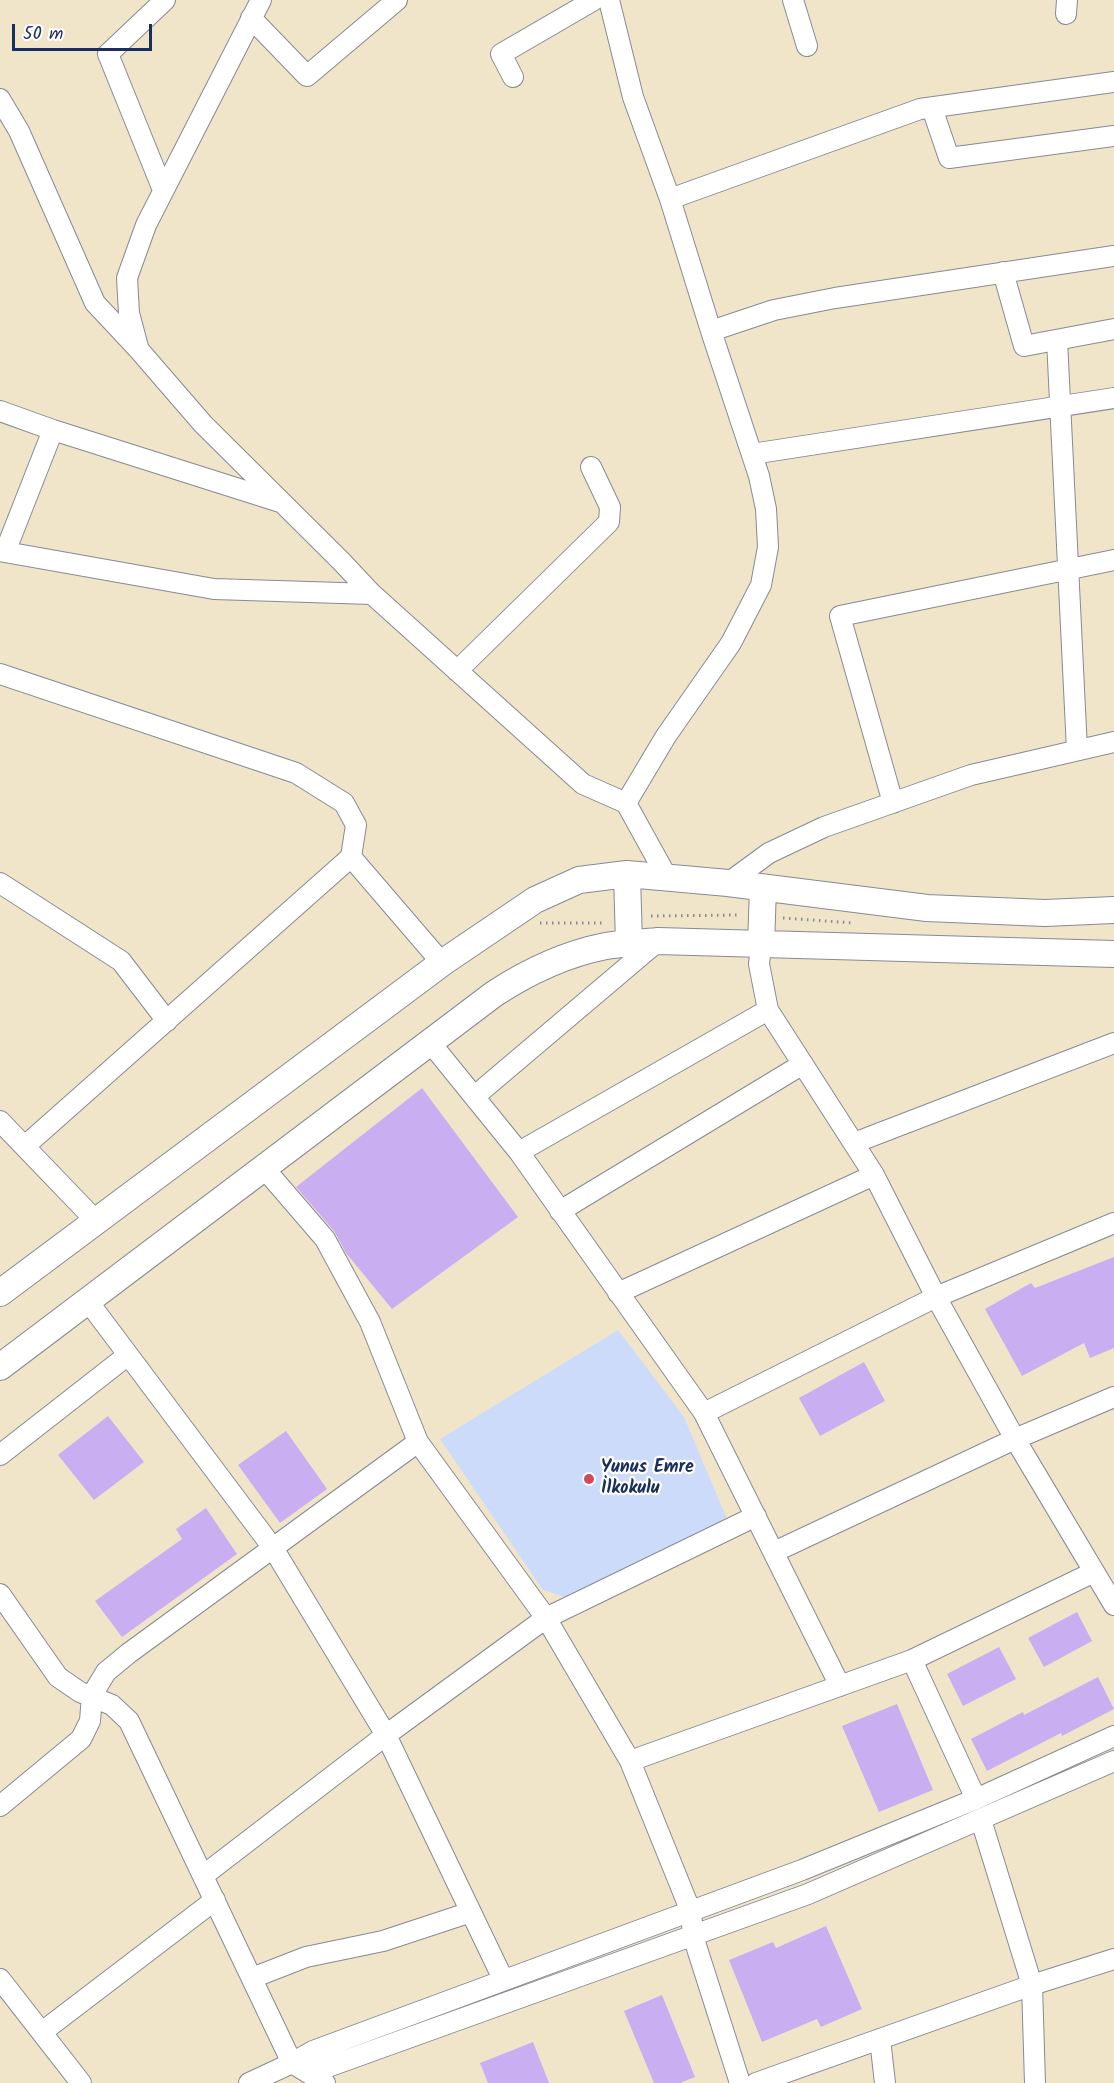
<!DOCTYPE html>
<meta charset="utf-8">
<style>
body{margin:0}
#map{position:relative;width:1114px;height:2083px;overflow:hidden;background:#f0e5c9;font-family:Kalam,sans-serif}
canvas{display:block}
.scale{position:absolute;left:12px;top:24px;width:140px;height:27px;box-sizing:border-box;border:3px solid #1b2f5e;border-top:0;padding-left:8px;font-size:18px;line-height:21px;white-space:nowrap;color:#1b2f5e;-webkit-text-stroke:4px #fff;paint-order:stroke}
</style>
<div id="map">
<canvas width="1114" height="2083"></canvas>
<div class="scale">50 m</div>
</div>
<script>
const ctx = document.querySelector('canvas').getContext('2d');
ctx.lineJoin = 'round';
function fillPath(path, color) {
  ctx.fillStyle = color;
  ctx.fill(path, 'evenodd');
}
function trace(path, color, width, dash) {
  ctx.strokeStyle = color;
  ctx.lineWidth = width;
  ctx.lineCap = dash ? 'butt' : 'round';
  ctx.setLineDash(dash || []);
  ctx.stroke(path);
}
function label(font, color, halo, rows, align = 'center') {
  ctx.font = font + ' Kalam,sans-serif';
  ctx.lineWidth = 4.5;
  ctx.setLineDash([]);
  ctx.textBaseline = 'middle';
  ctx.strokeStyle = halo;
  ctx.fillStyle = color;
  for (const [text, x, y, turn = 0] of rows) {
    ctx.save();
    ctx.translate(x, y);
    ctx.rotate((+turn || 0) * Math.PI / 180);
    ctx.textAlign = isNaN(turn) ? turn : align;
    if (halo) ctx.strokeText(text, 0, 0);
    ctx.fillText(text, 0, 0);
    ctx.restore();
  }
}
const built = new Path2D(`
 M618,1330l66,87 43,102 -126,69 -34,10 -24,-8 -103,-151z`);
const building = new Path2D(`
 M422,1088l96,129 -126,92 -46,-56 -12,-22 -38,-44z
 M1114,1257v91l-24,10 -6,-15 -62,33 -37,-67 46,-26 4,5z
 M864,1362l21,39 -65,35 -21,-38z
 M108,1416l36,46 -50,38 -36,-45z
 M286,1431l41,58 -47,34 -42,-58z
 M206,1508l31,46 -115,83 -27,-36 87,-62 -6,-10z
 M1077,1612l15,29 -48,26 -16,-29z
 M999,1647l17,32 -53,27 -16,-32z
 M1098,1677l16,32 -52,27 -1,-3 -74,38 -16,-32 52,-27 1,3z
 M897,1704l36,86 -54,22 -37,-86z
 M826,1926l36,83 -41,18 -4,-8 -55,23 -33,-82 44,-18 3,6z
 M662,1995l33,82 -15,6h-26l-30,-72z
 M533,2042l16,41h-61l-8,-20z`);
const path = new Path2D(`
 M651,916l89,-1
 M783,918l71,5
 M540,923h66`);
const minor = new Path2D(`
 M609,0l24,97 37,102 41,132 48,145 7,33 2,38 -7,38 -30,58 -65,93 -40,67
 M793,0l14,46
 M1066,14l1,-14
 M251,18l56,58 90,-76
 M513,77l-12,-23 93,-54
 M0,99l19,32 76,172 44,47 64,74 138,137 31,33 211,190 43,19 42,76
 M932,108l17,50 165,-22
 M163,190l-55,-136 57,-54
 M670,199l250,-90 194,-27
 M1003,272l21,74 90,-17
 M711,331l63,-21 61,-12 279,-42
 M1057,340l20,410
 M138,347l-9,-34 -2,-35 19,-53 115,-225
 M0,411l53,19 227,72
 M752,454l362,-56
 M0,551l214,38 158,5
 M5,552l48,-122
 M457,671l152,-149 1,-15 -19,-40
 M0,674l296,99 48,30 12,22 -5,32 -326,289
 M893,803l-53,-187 274,-56
 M351,857l91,106
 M0,883l121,78 46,60
 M728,883l41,-30 55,-26 147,-52 143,-33
 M761,945l-2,19 9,46 106,165 62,122 79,142 99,166
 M429,1041l90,111 185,261 136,273
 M475,1096l183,-155
 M0,1121l97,101
 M854,1143l260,-100
 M519,1152l249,-142
 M263,1167l62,72 45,83 48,120 128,176 84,143 61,151 2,24 47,147
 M560,1211l243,-147
 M618,1293l256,-118
 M87,1300l186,248 113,187 117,244
 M704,1413l232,-116 178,-74
 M0,1455l128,-100
 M774,1552l241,-113 99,-42
 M0,1594l58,83 22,15 32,13 17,16 163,342 33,20
 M912,1660l64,139
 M630,1761l282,-101 182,-88
 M0,1806l81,-67 9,-18 2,-26 14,-23 23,-19 289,-211
 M981,1820l51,165 3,98
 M204,1875l182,-140 160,-117 210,-102
 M252,1978l54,-21 77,-16 88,-29
 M0,1979l81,104
 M42,2032l173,-132
 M880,2039l5,44
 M292,2063l30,6 486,-175 306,-133
 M249,2083l43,-20 21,-12 489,-181 174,-71 138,-63
 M756,2083l276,-98 82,-26`);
const major = new Path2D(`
 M627,874l2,70
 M761,945l2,-57
 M0,1293l442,-330 93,-63 44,-20 48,-6 101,9 199,25 118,5 69,-3
 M0,1367l494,-373c35,-23 71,-40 112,-48 17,-3 35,-3 52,-5l456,13`);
const markers = [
 [589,1479,6,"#d1495b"]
];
const poiNames = [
 ["Yunus Emre",601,1469],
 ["İlkokulu",601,1490]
];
fillPath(built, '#cddbfa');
fillPath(building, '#c9aff2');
trace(minor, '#868a94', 22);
trace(major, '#868a94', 28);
trace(path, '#868a94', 3, [1.5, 4.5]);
trace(minor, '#fff', 20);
trace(major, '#fff', 26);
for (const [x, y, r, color] of markers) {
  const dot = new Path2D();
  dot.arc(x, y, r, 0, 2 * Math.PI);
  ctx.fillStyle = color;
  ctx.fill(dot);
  trace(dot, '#fff', 2);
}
label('bold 18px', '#1b2f5e', '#fff', poiNames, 'left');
</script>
